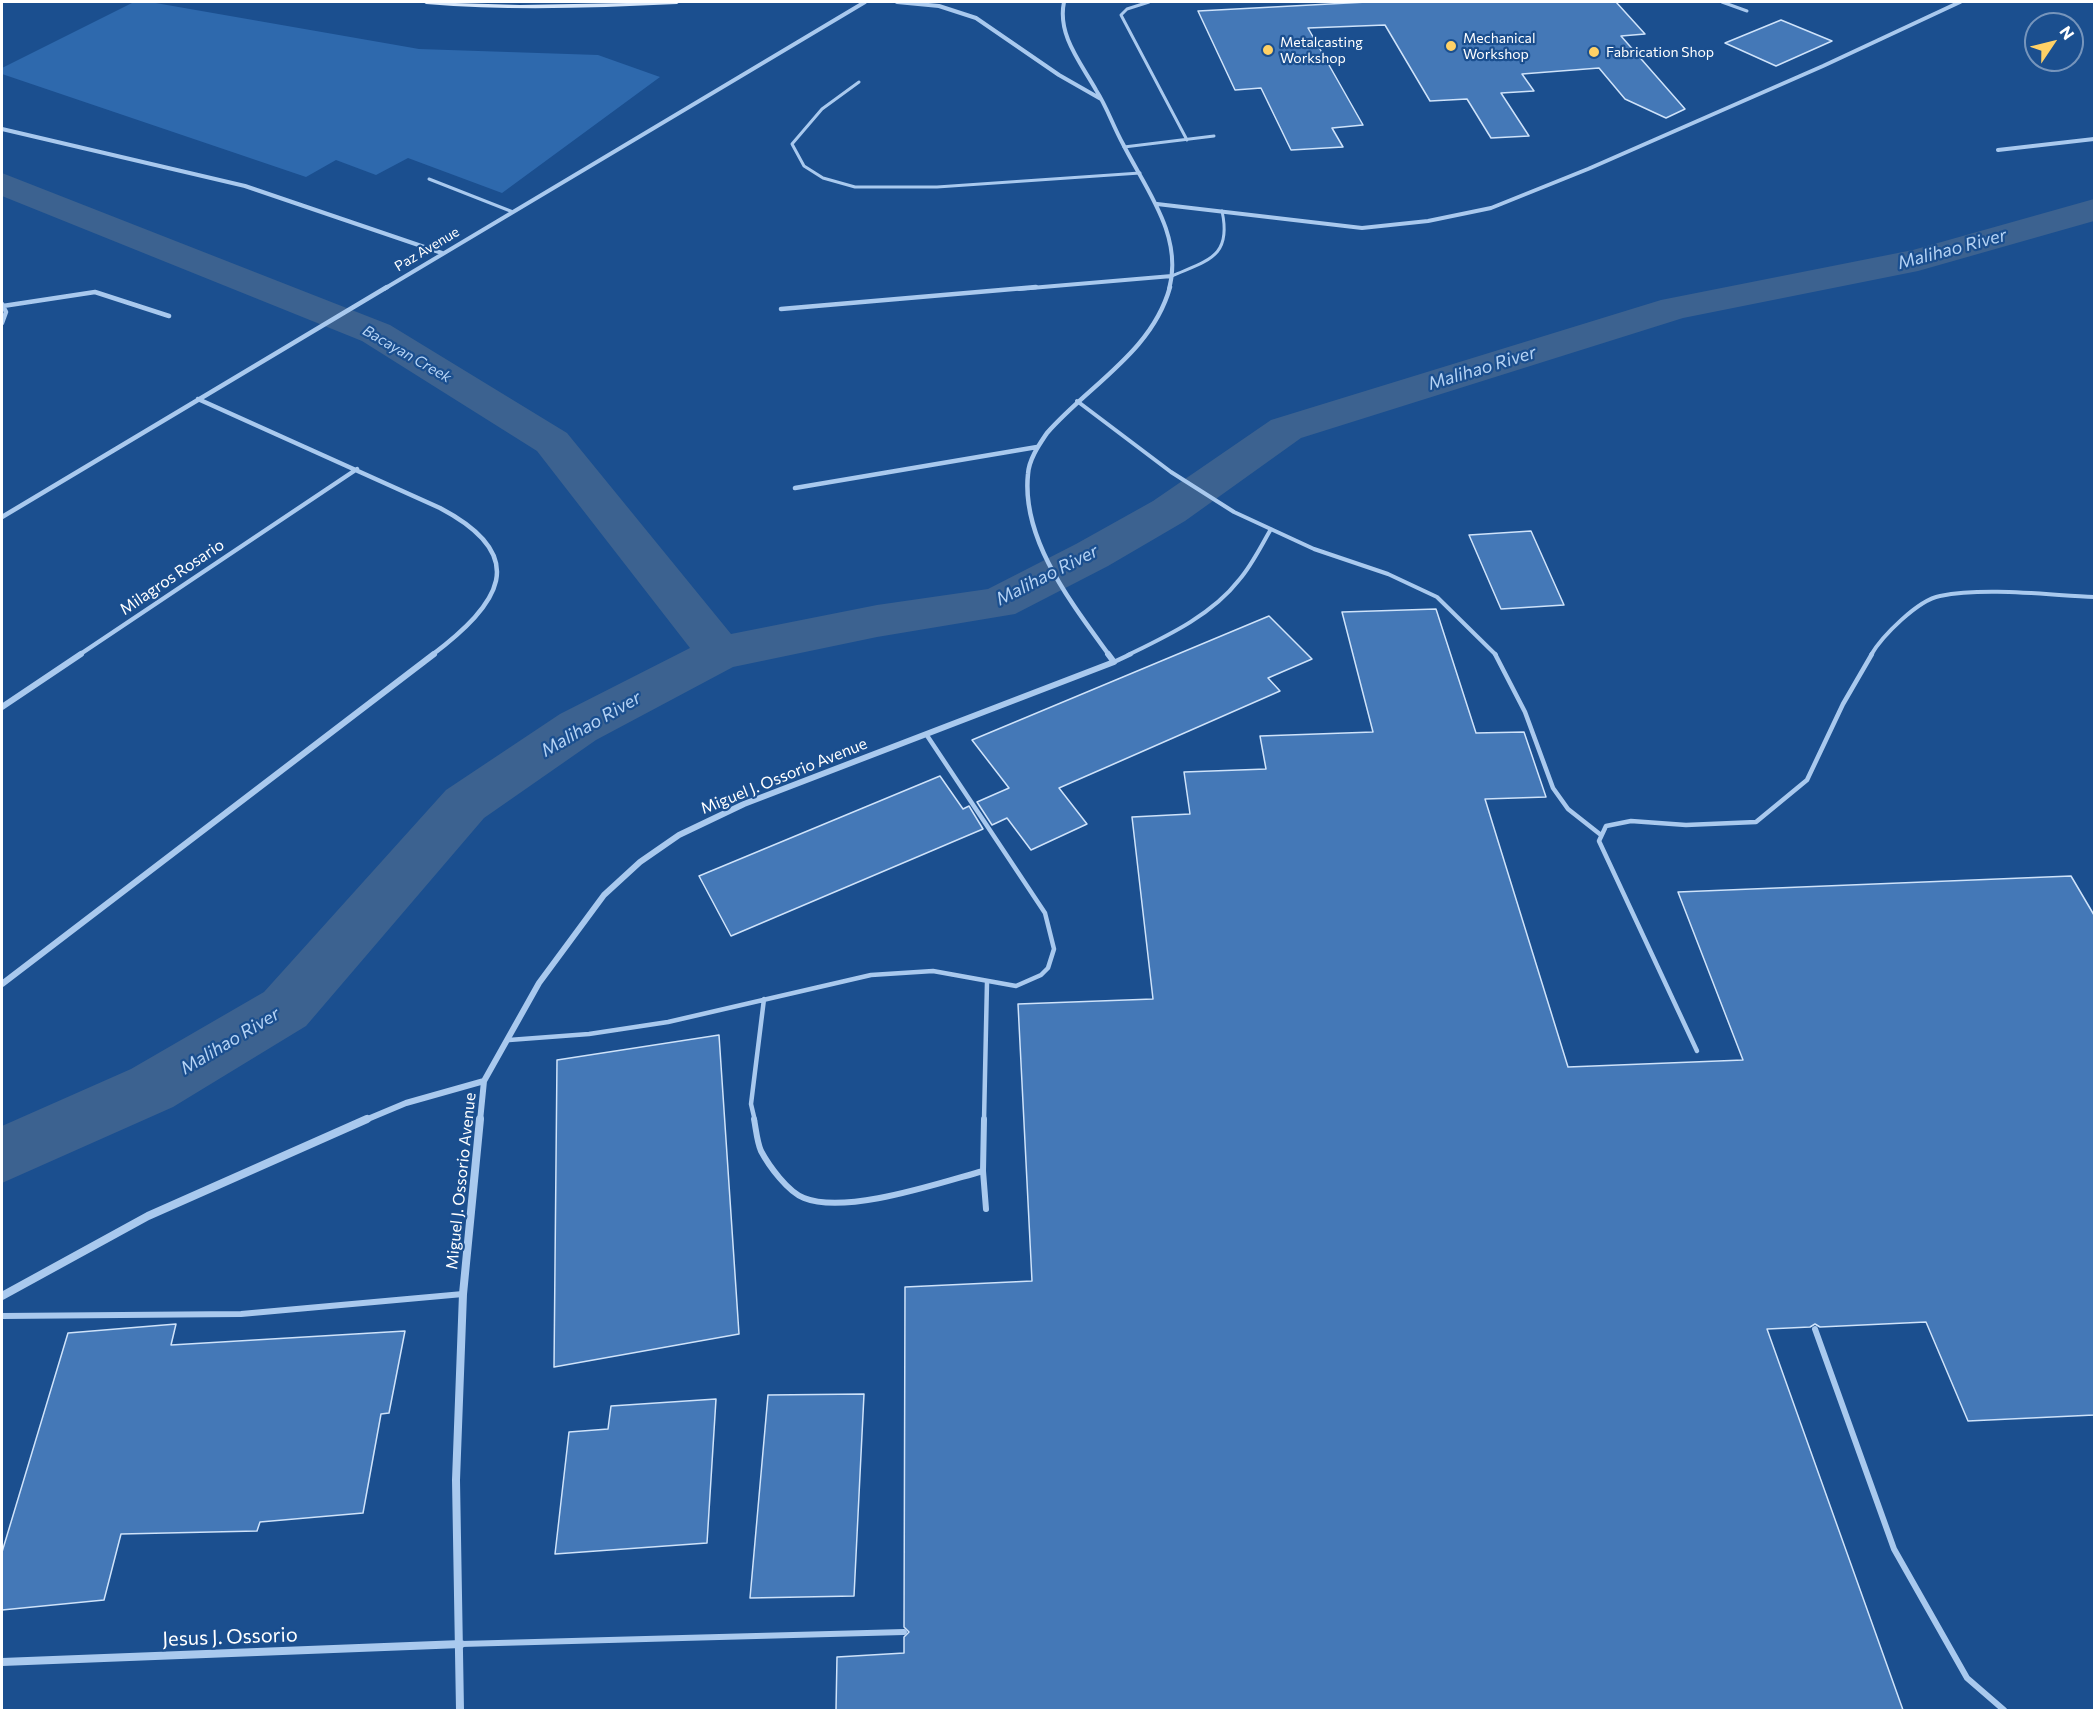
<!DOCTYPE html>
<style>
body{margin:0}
#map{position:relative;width:2096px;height:1712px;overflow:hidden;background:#1b4f8f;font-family:Commissioner,sans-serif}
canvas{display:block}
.frame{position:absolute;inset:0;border:3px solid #fff;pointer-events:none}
.north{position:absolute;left:2024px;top:12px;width:60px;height:60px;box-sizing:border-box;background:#1b4f8f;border:2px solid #7695bc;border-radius:50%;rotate:55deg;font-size:16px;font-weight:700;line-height:24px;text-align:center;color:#fff}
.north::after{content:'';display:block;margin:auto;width:21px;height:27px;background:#ffd166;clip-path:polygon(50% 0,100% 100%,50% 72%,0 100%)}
</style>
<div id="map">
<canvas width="2096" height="1712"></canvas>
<div class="frame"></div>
<div class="north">N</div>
</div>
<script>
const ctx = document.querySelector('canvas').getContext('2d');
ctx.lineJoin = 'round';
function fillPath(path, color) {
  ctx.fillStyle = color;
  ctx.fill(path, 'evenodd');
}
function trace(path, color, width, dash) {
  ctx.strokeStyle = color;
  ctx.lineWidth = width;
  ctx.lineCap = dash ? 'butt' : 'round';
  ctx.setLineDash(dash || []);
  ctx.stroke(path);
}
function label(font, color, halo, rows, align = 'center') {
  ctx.font = font + ' Commissioner,sans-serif';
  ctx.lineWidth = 4.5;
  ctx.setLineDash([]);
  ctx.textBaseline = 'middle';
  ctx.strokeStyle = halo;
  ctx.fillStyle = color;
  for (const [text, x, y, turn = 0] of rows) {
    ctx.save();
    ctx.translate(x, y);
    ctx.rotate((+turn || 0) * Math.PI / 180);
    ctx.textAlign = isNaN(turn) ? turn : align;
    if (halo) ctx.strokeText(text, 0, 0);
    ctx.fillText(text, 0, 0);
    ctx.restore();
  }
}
const green = new Path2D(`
 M134,2h16l269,47 179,6 62,22 -158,116 -94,-35 -32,17 -40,-15 -30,17 -304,-103v-6z`);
const river = new Path2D(`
 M2,173l388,152 177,108 164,201 146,-29 111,-16 88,-45 77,-43 118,-81 390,-120 252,-50 181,-51v22l-176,50 -235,47 -382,120 -116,83 -77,45 -93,48 -138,23 -144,30 -137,73 -112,78 -178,208 -133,81 -171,76v-57l129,-57 133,-77 182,-202 114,-76 130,-66 -153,-197 -175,-110 -360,-145z`);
const building = new Path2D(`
 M1367,2h249l29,32 -24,2 64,73 -19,9 -41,-19 -26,-31 -77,6 12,17 -33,2 28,43 -38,2 -24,-39 -37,2 -45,-76 -77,3 55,97 -31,3 11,19 -52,3 -30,-62 -26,2 -37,-79z
 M1781,20l51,21 -56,25 -51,-23z
 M1531,531l33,74 -63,4 -32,-74z
 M1436,609l40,124 48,-1 22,65 -61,2 83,268 175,-7 -65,-168 393,-16 23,39v500l-126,6 -42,-99 -106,5 -5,-3 -5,3 -43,2 136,381h-1067l1,-53 67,-4v-16l5,-5 -5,-5 1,-340 127,-6 -14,-277 135,-5 -21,-182 58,-3 -6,-42 82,-3 -6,-33 113,-4 -31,-120z
 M1269,616l43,43 -44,19 12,13 -221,97 28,36 -56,26 -24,-32 -15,7 -15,-23 32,-14 -37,-48z
 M940,776l23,33 6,-3 14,23 -252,107 -32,-60z
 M719,1035l20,299 -185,33 3,-307z
 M176,1324l-5,21 234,-14 -16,82 -8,1 -18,99 -103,9 -3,9 -136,3 -17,66 -102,10v-58l66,-219z
 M864,1394l-10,202 -104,2 18,-203z
 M716,1399l-9,144 -152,11 14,-122 39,-3 3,-23z`);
const laneFar3 = new Path2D(`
 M1149,2l-22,7 -6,6 66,125
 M1722,2l25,9
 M859,82l-37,27 -30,35 12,22 19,12 32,9h82l203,-14
 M1124,147l90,-11
 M429,179l84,33
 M1172,276c36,-16 60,-19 50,-65`);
const laneFar2 = new Path2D(`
 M1077,401l94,71 63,40 80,37 74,25 49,23 59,58
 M1128,655c39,-19 84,-40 111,-75 13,-15 22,-34 32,-51
 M1871,655c11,-19 47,-55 69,-59 45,-9 108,-1 154,1`);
const laneFar1 = new Path2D(`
 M1495,654l30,58 28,76 15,21 33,26
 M1114,662l17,-8
 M509,1040l80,-6 79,-12 203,-47 62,-4 83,15 25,-11 7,-7 6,-19 -9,-36 -119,-179
 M1697,1051l-98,-210 7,-15 25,-5 55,4 70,-3 51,-42 36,-76 29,-50
 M755,1121l-4,-17 13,-105
 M984,1121l3,-139`);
const lane = new Path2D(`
 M754,1119c2,10 3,23 7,32 8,15 27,41 43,47 42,17 135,-15 179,-27
 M984,1119l-1,52 3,38
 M2,1316l239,-2 222,-20
 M1815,1329l79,220 73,129 37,32
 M461,1644l443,-12`);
const streetFar3 = new Path2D(`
 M897,2l42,4 37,12 83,57 42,24
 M1064,2c-7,33 17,61 32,88 11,17 17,36 27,54 22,44 61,92 46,145
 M2,129l243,57 197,67
 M1998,150l96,-11
 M1157,204l205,24 66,-7 63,-13 97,-39 235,-103 137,-64
 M384,289l481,-287
 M1019,289l153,-13`);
const streetFar2 = new Path2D(`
 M2,304l4,8 -4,11
 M3,306l92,-14 74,24
 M781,309l255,-22
 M198,399l242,109c93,49 59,96 -8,147
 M795,488l242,-41
 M2,517l385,-230
 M79,655l278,-186
 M1109,655c-36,-50 -88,-115 -81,-181 1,-15 11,-29 19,-41 42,-48 105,-81 123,-146`);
const streetFar1 = new Path2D(`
 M2,707l79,-53
 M2,984l432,-330
 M363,1121l43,-18 78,-22
 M480,1121l4,-40 55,-98 65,-88 36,-33 39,-27 65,-31 370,-142 -6,-8`);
const street = new Path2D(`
 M2,1296l146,-80 219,-97
 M2,1662l459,-18
 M460,1710l-4,-230 7,-186 17,-175`);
const secondary = new Path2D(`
 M423,2l97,3 160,-3 -3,2c-84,4 -167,7 -251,0z`);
const markers = [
 [1451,46,6,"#ffd166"],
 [1268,50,6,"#ffd166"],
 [1594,52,6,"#ffd166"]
];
const farPoinames = [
 ["Mechanical",1463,38],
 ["Workshop",1463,54],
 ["Metalcasting",1280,42],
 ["Workshop",1280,58],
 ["Fabrication Shop",1606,52]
];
const farStreetnames = [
 ["Paz Avenue",427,249,-31]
];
const farWaternames = [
 ["Bacayan Creek",407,354,30]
];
const streetNames = [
 ["Milagros Rosario",172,577,-34],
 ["Miguel J. Ossorio Avenue",784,776,-22],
 ["Miguel J. Ossorio Avenue",461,1181,-84]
];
const waterNames = [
 ["Malihao River",1952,249,-15],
 ["Malihao River",1482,368,-17],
 ["Malihao River",1047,575,-27],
 ["Malihao River",591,724,-30],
 ["Malihao River",230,1041,-31]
];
const nearStreetnames = [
 ["Jesus J. Ossorio",230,1637,-2]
];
fillPath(green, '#2e69ad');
fillPath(river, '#3c6290');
fillPath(building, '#4478b7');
trace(building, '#cfe3fa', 1.5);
trace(laneFar3, '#a9c9ee', 3);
trace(laneFar2, '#a9c9ee', 4);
trace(laneFar1, '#a9c9ee', 4.5);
trace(lane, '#a9c9ee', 6);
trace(streetFar3, '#a9c9ee', 4);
trace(streetFar2, '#a9c9ee', 4.5);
trace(streetFar1, '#a9c9ee', 6);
trace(street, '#a9c9ee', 8);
fillPath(secondary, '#d6e6fa');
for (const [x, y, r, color] of markers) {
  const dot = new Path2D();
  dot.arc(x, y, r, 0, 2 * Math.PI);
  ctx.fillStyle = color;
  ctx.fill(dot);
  trace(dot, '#1b4f8f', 2);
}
label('14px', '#fff', '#1b4f8f', farPoinames, 'left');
label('14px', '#fff', '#1b4f8f', farStreetnames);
label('italic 15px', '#b5d3f5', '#1b4f8f', farWaternames);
label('16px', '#fff', '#1b4f8f', streetNames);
label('italic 18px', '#b5d3f5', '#1b4f8f', waterNames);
label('20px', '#fff', '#1b4f8f', nearStreetnames);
</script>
